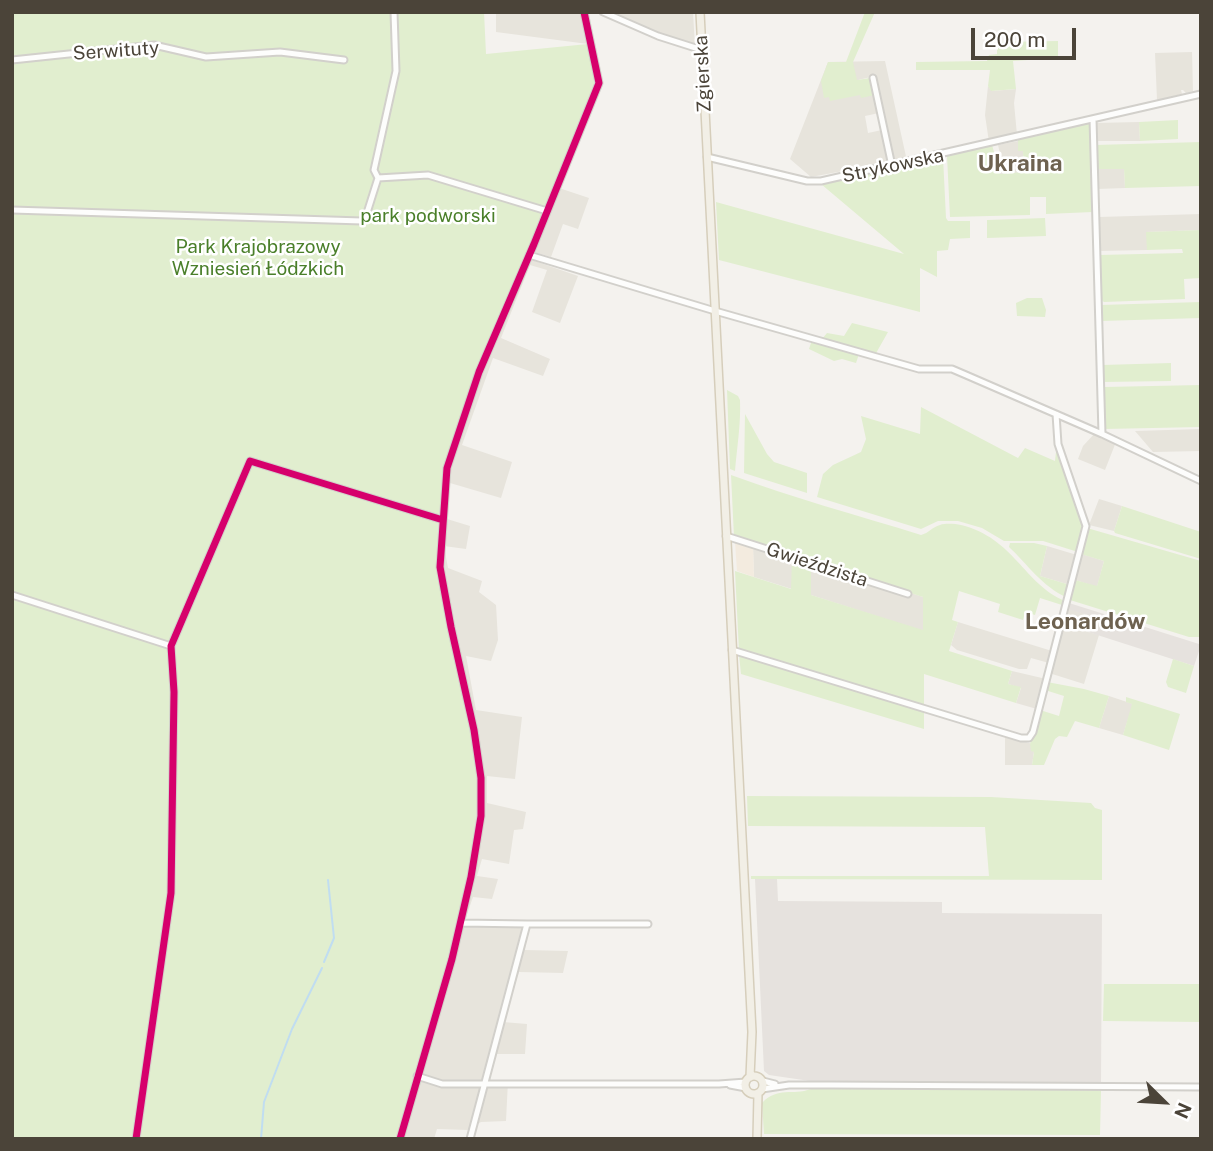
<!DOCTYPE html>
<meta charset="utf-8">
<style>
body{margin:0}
#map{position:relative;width:1213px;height:1151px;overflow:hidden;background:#f4f2ee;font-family:"Public Sans",sans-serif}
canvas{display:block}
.frame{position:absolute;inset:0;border:14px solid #4b4439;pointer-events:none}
.north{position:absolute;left:1129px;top:1067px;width:70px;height:70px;-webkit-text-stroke:5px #fff;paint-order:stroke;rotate:114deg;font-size:19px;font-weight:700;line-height:28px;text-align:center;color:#4b4439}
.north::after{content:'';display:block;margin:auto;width:24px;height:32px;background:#4b4439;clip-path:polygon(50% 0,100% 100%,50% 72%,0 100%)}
.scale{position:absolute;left:971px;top:28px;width:105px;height:32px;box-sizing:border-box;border:4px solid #4b4439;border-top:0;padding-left:9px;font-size:21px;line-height:24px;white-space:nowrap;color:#4b4439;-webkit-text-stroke:5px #fff;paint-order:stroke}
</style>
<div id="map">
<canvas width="1213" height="1151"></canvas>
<div class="frame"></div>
<div class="north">N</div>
<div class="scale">200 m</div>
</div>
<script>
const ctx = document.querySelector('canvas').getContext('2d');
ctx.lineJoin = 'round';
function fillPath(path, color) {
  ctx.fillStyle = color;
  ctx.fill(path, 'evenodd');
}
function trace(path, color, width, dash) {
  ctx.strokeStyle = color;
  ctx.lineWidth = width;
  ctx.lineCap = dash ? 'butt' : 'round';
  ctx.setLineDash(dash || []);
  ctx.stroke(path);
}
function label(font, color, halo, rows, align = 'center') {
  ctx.font = font + ' "Public Sans",sans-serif';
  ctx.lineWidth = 5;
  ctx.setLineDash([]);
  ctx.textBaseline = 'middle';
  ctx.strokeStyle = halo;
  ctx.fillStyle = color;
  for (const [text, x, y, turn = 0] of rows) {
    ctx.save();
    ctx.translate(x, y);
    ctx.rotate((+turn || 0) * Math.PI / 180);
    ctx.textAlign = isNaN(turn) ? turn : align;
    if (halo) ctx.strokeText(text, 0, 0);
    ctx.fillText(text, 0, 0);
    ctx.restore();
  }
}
const residential = new Path2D(`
 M496,12h85l7,32 -92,-12z
 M606,12h87l2,35 -48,-18z
 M1192,52l1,39 -7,2 -3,-3h-2l1,4 -25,6 -2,-47z
 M885,61l22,100 -14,3 -18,-88 -17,4 17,15 4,18 -14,3 3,17 14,-3 8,35 -14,3 -1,-3 -64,12 -21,-18 38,-97z
 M988,86l4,5 24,-2 -2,14 3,32 -28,7 -4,-27z
 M1139,122l1,19h-44l-1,-18z
 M1018,141v10h5l2,21 -25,2 -1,-11 2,-5 -3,-13z
 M1124,168l1,20 -28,1 -1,-20z
 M559,188l30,10 -11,31 -15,-5 -12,33 -17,-5z
 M1201,214v16l-54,2v18l-48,1v-34z
 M477,241l101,35 -18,47 -28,-11 15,-42 -17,-5 -29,73 49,21 -7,17 -50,-18 -31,87 50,17 -11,36 -51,-15 -3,36 23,7 -4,23 -22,-3 4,22 34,13 -3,11 17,13 2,35 -7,21 -25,-5 10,54 46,7 -7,62 -28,-3v27l39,9 -3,17 -9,1 -5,34 -27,-5 -5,17 21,3 -6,20 -19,-2 -10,29 65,-2 -3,26 43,1 -5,22 -44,-1 -16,50 24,2 -2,30h-31l-8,26 22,1 -2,40 -25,1 -13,8 -31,-1 -3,10h-55l-15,-561 88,-133 29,-93z
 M1201,429v22l-48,1 -18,-21z
 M1095,433l21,9 -11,28 -27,-11 5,-13z
 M1099,499l23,7 -8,25 -25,-6z
 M1047,546l30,9 -7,30 -30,-9z
 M753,547l39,13v29l-38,-12z
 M1082,554l22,7 -7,26 -22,-7z
 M811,566l89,28 6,4 2,-6 15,5v34l-112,-36z
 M1069,609l24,7 -5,16 11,3 -15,49 -35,-11 14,-50 2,1z
 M958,622l94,29 -3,12 -18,-5 -4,11h-8l-62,-19 -6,-5z
 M1012,671l30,7 2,4 -7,27 -21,-6 5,-15 -13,-4z
 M1109,696l24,8 -10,31 -24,-7z
 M1005,735l27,9 2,8 -2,13h-27z`);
const commercial = new Path2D(`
 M735,542l18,5 1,30 -17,-6z`);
const industrial = new Path2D(`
 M1069,603l130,41 1,4 -6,18 -106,-34 4,-16 -25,-7z
 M755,879h22l1,22 164,1v11l160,1 -1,169 -291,-2 -41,-6 -5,-4z`);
const green = new Path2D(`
 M12,12h472l2,42 102,-10 10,38 -120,288 -17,44 -16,53 -7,54 -2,46 26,122 12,67 4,37 -6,59 -33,144 -22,67 -20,76h-385z
 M865,12h10l-22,50 4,18 13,-2 5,17 -14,3 -1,-3 -30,6 -1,-4 -5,1 -3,-17 7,-19h18z
 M1058,41v17l-45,3 3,28 -25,2 -3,-5 2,-16h-74v-8l71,-1 2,-6 8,-1v-12z
 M1178,120v19l-38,2 -1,-19z
 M1088,122l3,2 2,88 -47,2v-17h-16v18l-80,2 -3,-61 45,-11 4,14 4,2v13l24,-2 -1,-21h-5v-12z
 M1201,142v44l-76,2 -1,-19h-28l-1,-24z
 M943,157l3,61 2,3h22v17l-20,1 -2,11 -11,1v26l-17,-9v44l-201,-52 -3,-58 188,52 -83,-70z
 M1045,218l1,18 -59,2v-18z
 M1201,230v48l-17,1 1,20 -81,3 -4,-3 -1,-44 84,-2 -1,-4 -35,1 -1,-18z
 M1027,298h15l4,12 -1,7 -28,-1 -1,-13z
 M1201,302v16l-100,3 -1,-16z
 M852,323l36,9 -13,23 -53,-16 5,-6 17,3z
 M812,340l47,14 -3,9 -14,-4 -8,2 -25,-12z
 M1171,363v18l-69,1v-17z
 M1201,385v42l-97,2v-42z
 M727,390l11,6 2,4c1,24 -3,47 -5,71l-5,-2z
 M921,407l97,51 7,-10 30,13 1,-9h3l26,74 -7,26 -35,-11h-39l-22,-13 -24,-7h-20l-17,8 -104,-32 6,-23 10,-9 28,-13 5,-13 -5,-23 59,18z
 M745,414l22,40 7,8 33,11v20l-63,-20z
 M731,475c62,23 126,40 190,60 8,-2 11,-8 19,-10 6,-2 15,-1 21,0 53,13 63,59 104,76v2l-3,2 -22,-7 -5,17 -10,-3 -2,8 -25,-8 2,-8 -41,-13 -7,29 6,2 -9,29 63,20 -4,13 13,3 -5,16 -92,-29v33l-185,-56 -4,-80 56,18 1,-29 19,6v29l112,35v-33l-189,-60z
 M1122,506l79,26v27l-86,-26 -1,-2z
 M1087,528l114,33v76h-12l-119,-37 5,-20 22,6 7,-25 -23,-7z
 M1010,543h24l13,3 -7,30 30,9 -4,12c-23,-10 -39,-33 -57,-50z
 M739,655l185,57v17l-183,-55z
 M1173,659l21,7 -8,27 -18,-6 -2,-5z
 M1047,682l37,7 25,7 -10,32 -24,-7 -8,16 -8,-1 -4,3 -11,26h-12l2,-13 -3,-1 -1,-7 10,-34 19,6 5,-20 -19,-6z
 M1126,697l54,17 -11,36 -46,-15 9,-31 -6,-2z
 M747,796l244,1 100,6 4,5 7,2v70l-351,-1v-3h238l-4,-49 -237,-1z
 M1104,984h97v38l-98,-1z
 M1098,1088l3,3 -1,44 -336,-1 -2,-31c16,-17 30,-7 49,-14z`);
const stream = new Path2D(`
 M324,962l10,-24 -6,-58
 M261,1139l3,-37 28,-73 30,-61`);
const minor = new Path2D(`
 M603,12l55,24 44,14
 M12,60l142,-15 52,12 74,-5 64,8
 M873,78l19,88
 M1093,119l9,315
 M707,157l100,24h14l380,-87
 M378,178l-4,-8 22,-99 -2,-59
 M12,210l350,11 4,-5 12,-38 50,-3 119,36
 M529,255l186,56 204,58h33l14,6 136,59 99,47
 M726,536l182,58
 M12,595l159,51
 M732,650l289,88h8l4,-6 53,-206 -28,-82 -2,-30
 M461,923l66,1 -57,215
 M527,924h121
 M417,1076l25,8h277l27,-2
 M763,1081l12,3
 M730,1085l16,3
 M762,1089l27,-4h42l370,2
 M136,1139l35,-246 3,-201 -3,-46 79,-185 193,59
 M400,1139l52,-180 19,-82 10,-61v-38l-7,-48 -23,-103 -11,-60 7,-99 32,-96 55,-128 65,-161 -15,-71`);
const major = new Path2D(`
 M700,12l52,1020 -2,45
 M745 1085a9 9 0 1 1 18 0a9 9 0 1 1-18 0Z
 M757,1139l1,-46`);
const cycleway = new Path2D(`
 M136,1139l35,-246 3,-201 -3,-46 79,-185 193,59
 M400,1139l52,-180 19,-82 10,-61v-38l-7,-48 -23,-103 -11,-60 7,-99 32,-96 55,-128 65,-161 -15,-71`);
const streetNames = [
 ["Serwituty",116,51,-4],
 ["Zgierska",703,74,-93],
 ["Strykowska",893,166,-12],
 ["Gwieździsta",817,565,18]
];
const parkNames = [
 ["park podworski",428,216],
 ["Park Krajobrazowy",258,247],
 ["Wzniesień Łódzkich",258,269]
];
const quarterNames = [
 ["Ukraina",1020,164],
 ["Leonardów",1085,622]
];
fillPath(residential, '#e7e4dc');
fillPath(commercial, '#f3ebdf');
fillPath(industrial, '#e6e2de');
fillPath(green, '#e1eecf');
trace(stream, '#c0ddf1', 2);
trace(minor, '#d2d0cb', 9);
trace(major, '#d6cebb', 10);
trace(minor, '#fdfdfc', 5);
trace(major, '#f2efe6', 7);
trace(cycleway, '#d6006c', 7);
label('19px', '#4b4439', '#fff', streetNames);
label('19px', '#4a7f2a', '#fff', parkNames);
label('bold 23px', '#6e6250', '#fff', quarterNames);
</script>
